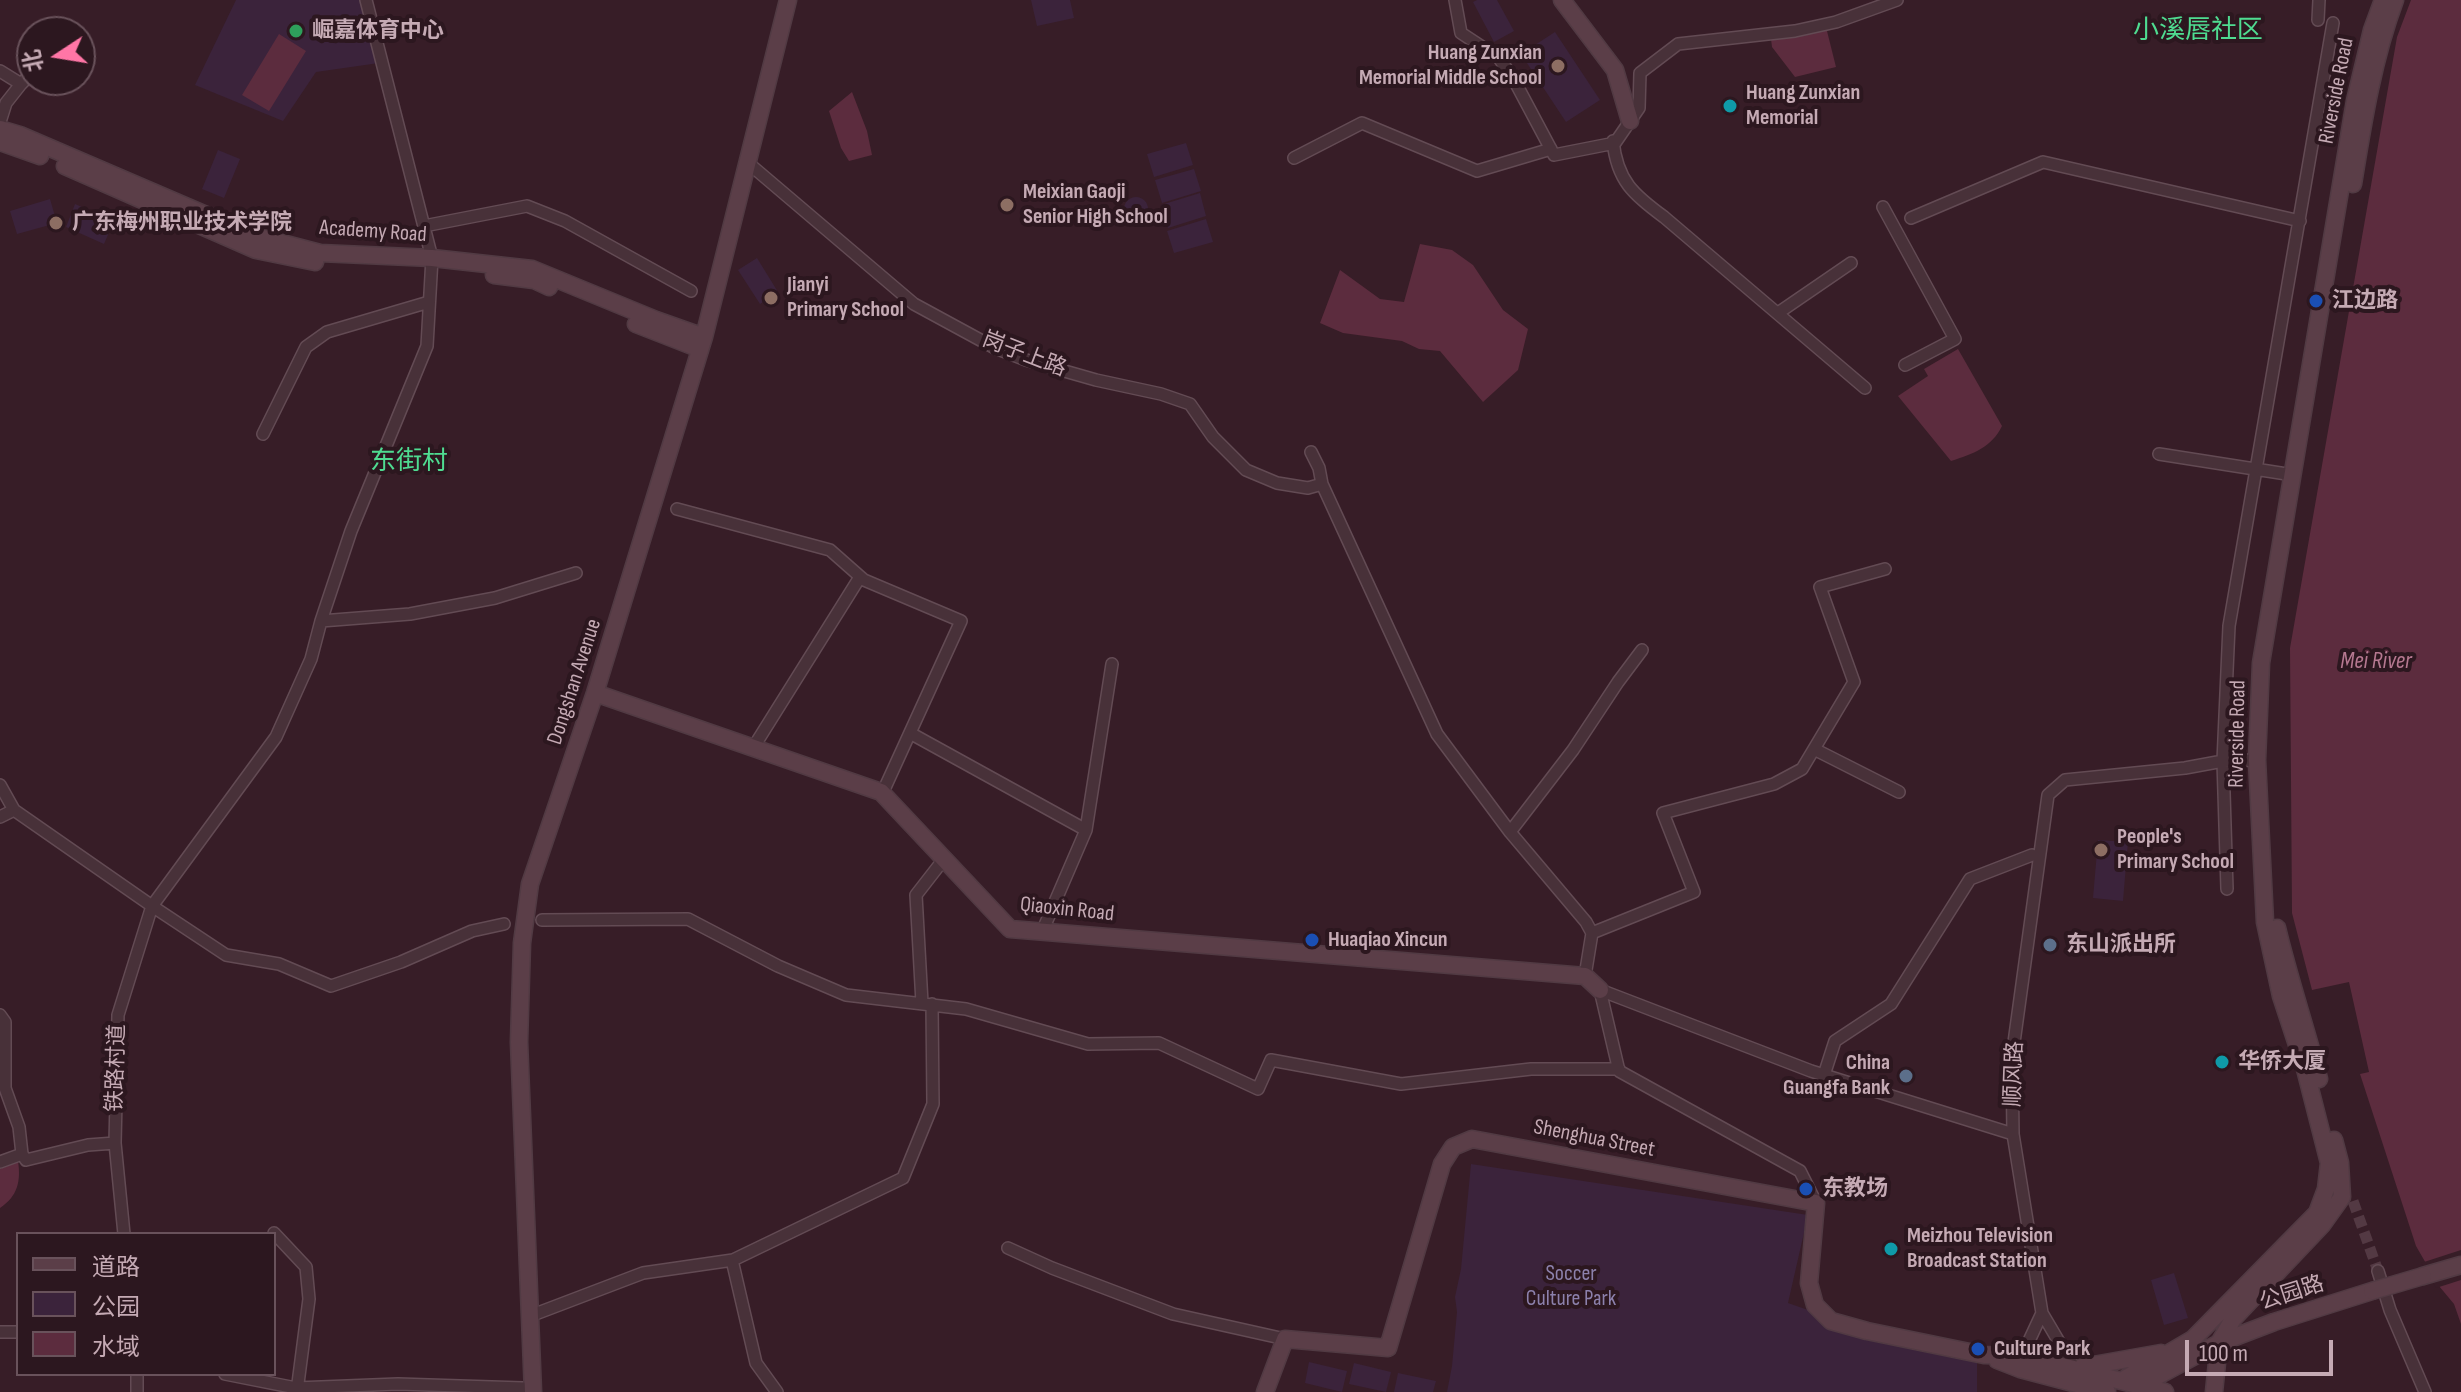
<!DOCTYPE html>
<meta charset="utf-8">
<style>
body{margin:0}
#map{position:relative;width:2461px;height:1392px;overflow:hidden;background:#371d27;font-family:"Sofia Sans Condensed","Noto Sans SC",sans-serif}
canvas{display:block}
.legend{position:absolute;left:16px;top:1232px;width:260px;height:144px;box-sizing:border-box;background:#2c171f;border:2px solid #69525b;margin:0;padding:10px 14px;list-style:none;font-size:24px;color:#c5aab4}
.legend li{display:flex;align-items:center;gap:16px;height:40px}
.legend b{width:40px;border:2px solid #69525b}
.north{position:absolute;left:16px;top:16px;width:80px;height:80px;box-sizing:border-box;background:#2c171f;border:2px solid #69525b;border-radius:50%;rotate:258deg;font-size:22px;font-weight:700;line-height:32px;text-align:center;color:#c5aab4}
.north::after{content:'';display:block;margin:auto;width:28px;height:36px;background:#ff76a6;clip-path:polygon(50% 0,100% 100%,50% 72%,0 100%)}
.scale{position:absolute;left:2185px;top:1340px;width:148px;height:36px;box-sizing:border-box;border:4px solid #c5aab4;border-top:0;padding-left:10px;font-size:24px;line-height:28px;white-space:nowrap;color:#c5aab4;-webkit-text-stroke:6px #2c171f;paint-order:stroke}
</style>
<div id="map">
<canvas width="2461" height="1392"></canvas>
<ul class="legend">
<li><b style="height:10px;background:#5b3e48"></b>道路</li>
<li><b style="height:22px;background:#3b233b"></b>公园</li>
<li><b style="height:22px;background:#5c2c3e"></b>水域</li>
</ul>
<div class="north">北</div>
<div class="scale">100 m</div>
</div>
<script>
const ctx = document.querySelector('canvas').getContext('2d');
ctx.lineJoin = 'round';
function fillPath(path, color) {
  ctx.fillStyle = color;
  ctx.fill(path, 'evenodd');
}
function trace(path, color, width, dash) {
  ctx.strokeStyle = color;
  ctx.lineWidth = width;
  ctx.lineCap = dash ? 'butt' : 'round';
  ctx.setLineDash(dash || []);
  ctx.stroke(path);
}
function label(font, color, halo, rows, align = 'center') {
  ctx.font = font + ' "Sofia Sans Condensed","Noto Sans SC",sans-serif';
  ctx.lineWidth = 8;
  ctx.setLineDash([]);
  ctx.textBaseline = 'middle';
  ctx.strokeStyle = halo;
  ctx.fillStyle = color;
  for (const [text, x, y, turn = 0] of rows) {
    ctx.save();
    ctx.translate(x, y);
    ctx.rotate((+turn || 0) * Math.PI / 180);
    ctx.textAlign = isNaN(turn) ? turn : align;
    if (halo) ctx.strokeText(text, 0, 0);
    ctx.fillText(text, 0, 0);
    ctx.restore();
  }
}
const green = new Path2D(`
 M236,0h128l15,63 -63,9 -33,49 -88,-36z
 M1031,0h39l4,18 -37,8z
 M1477,0h20l17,31 -20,11 -21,-40z
 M1555,32l45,68 -34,22 -45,-68z
 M1186,143l7,22 -39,12 -7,-23z
 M218,150l22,9 -16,39 -22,-9z
 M1194,169l7,22 -39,12 -7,-23z
 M1200,193l6,23 -38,12 -7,-23z
 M1124 209a12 12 0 1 1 24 0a12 12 0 1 1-24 0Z
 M50,199l7,24 -40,11 -7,-23z
 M75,204l39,17 -10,23 -38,-17z
 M1206,219l7,23 -39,11 -7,-22z
 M757,258l21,34 -18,12 -22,-34z
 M2098,840l30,2 -5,59 -30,-3z
 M1471,1164l337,51 -20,88 69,24 120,26v39h-530l5,-26 5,-54 -2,-15 6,-28z
 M2174,1273l14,45 -24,7 -13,-45z
 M1309,1362l38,9 -5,21 -37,-9z
 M1354,1363l37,9 -5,20 -37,-8z
 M1398,1373l38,8 -3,11h-39z`);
const water = new Path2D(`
 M2411,0h50v1324l-7,-20 -15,-18 -23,-40 -56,-172 9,-2 -20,-90 -37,8 -20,-77 -2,-265 107,-611z
 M1826,27l10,40 -41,10 -23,-30 -1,-8z
 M279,34l27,17 -37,60 -27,-16z
 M852,92l15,39 5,24 -23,6 -8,-13 -12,-37z
 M1420,244l32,6 21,15 30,45 25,19 -10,41 -35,32 -43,-51 -21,-2 -17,-8 -59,-8 -23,-10 20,-53 40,29 24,3z
 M1958,349l44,77c-10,21 -29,28 -51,35l-53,-65 30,-20 -4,-7z
 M18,1161c3,20 0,35 -18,47v-39z`);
const pier = new Path2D(`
 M2461,1250v30l-25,8 -15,-25z`);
const streetTunnel = new Path2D(`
 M2353,1201l25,70`);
const street = new Path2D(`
 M1455,0l6,33 38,25 14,20 41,77 61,-12 24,-35 1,-35 38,-29 117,-13 41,-9 61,-22
 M2318,20l1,-20
 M0,71l21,13 -15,19 -6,19
 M21,84l11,-11
 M1613,141c4,40 21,54 51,76l201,171
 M1294,158l68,-35 115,48 74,-22
 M747,162l167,142 81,44 31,12 70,20 65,14 29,10 23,33 33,33 31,13 31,5 14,-4
 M1883,207l72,132 -50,26
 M1911,218l132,-56 257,59
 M424,226l103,-20 38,15 126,70
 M1778,313l73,-50
 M263,434l43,-87 21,-15 102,-30
 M1311,452l8,16 3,16 115,250 73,98 76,90 6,11 -7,43
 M2159,454l134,21
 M677,509l153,41 34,30 97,41 -79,173
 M321,621l89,-7 85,-16 81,-25
 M910,733l176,97
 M753,748l107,-171
 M1814,749l85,43
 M0,785l14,25 138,96 74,49 53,9 52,22 70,-24 71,-31 32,-7
 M0,817l14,-7
 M1510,832l63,-82 45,-68 24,-32
 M2227,889l-4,-128 6,-135 104,-603
 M542,920l146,-1 90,47 68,29 120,14 122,35 71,-1 99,46 13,-29 130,24 130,-15h88
 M1042,932l44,-102 26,-166
 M1592,933l102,-41 -31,-79 111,-29 28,-15 52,-87 -34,-95 65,-18
 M922,1003l-6,-108 28,-36
 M0,1015l5,7v66l14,39 3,27
 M1824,1075l11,-34 56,-37 79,-125 62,-24
 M0,1162l22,-8 4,6 62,-15 27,-2
 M1816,1203l-16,-32 -181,-100 -19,-81 211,81 202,63
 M274,1233l32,34 3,32 -12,92
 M124,1234l-9,-91 3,-128 34,-109 124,-169 35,-78 10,-38 30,-90 76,-185 5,-88 -66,-258
 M1008,1248l44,20 121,46 112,25
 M732,1260l24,103 21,29
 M2378,1271l12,39 35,82
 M530,1316l113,-43 90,-13 170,-82 30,-74 -1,-100
 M0,1332h17
 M2022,1356l20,-43
 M2075,1369l-33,-56 -29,-179 -1,-77 36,-262 17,-15 120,-12 38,-7 34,-1
 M137,1374v18
 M225,1374l71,14 102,-4 125,4`);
const secondary = new Path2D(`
 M1562,0l53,70 15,51
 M0,129l20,6 235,101 65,17 112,5 100,11 124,51 48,17
 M0,142l40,14
 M65,166l191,84 59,12
 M2353,184c10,-62 20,-125 42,-184
 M494,275l40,5 15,7
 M636,324l64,25
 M595,693l286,99 129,137 575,47 15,14
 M2277,928c12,51 29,100 42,151
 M2423,1276l38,-11
 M1997,1360l23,9 87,23
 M2082,1367l79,-14
 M2123,1380l70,-41 124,-126 9,-24 3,-26 -24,-94 -24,-73 -16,-74 -8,-162 4,-97 94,-562 17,-71 11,-30
 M2141,1385l78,-42 55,-21 98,-31
 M533,1392l-14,-350 3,-99 8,-59 65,-191 109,-356 84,-337
 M1265,1392l20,-53 103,9 54,-184 11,-17 19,-8 344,64 -7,80 6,22 16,16 36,10 117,24 38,1 143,36
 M2214,1392l5,-49 14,-24 89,-94 20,-28 -2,-34 -6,-23`);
const secondaryBridge = new Path2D(`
 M2372,1291l51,-15`);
const markers = [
 [296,31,8,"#2e9e5b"],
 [1558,66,8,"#8d6e63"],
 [1730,106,8,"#0f9aa8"],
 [1007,205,8,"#8d6e63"],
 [56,223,8,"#8d6e63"],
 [771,298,8,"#8d6e63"],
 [2316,301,8,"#1a4fb4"],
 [2101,850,8,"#8d6e63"],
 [1312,940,8,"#1a4fb4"],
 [2050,945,8,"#5c6f8a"],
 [2222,1062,8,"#0f9aa8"],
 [1906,1076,8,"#5c6f8a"],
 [1806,1189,8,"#1a4fb4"],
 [1891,1249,8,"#0f9aa8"],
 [1978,1349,8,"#1a4fb4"]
];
const poiNames = [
 ["崛嘉体育中心",312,31],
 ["Huang Zunxian",1542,53,"right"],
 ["Memorial Middle School",1542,78,"right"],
 ["Huang Zunxian",1746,93],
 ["Memorial",1746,118],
 ["Meixian Gaoji",1023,192],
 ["Senior High School",1023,217],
 ["广东梅州职业技术学院",72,223],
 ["Jianyi",787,285],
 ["Primary School",787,310],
 ["江边路",2332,301],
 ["People's",2117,837],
 ["Primary School",2117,862],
 ["Huaqiao Xincun",1328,940],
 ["东山派出所",2066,945],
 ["华侨大厦",2238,1062],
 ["China",1890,1063,"right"],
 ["Guangfa Bank",1890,1088,"right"],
 ["东教场",1822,1189],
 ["Meizhou Television",1907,1236],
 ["Broadcast Station",1907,1261],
 ["Culture Park",1994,1349]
];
const streetNames = [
 ["Riverside Road",2337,91,-79],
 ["Academy Road",373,232,4],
 ["岗子上路",1024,355,21],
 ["Dongshan Avenue",575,682,-72],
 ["Riverside Road",2238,734,-89],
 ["Qiaoxin Road",1067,910,6],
 ["铁路村道",117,1068,-88],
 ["顺风路",2015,1074,-88],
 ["Shenghua Street",1594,1139,11],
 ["公园路",2292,1294,-18]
];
const parkNames = [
 ["Soccer",1571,1274],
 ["Culture Park",1571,1299]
];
const waterNames = [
 ["Mei River",2376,662]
];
const quarterNames = [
 ["小溪唇社区",2198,31],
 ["东街村",409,462]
];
fillPath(green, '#3b233b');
fillPath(water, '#5c2c3e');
fillPath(pier, '#371d27');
trace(streetTunnel, '#533943', 11, [11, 5.5]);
trace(street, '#634b54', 14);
trace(secondary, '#513a43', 19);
trace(street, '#483139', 11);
trace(secondary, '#5b3e48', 16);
trace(secondaryBridge, '#513a43', 19, []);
trace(secondaryBridge, '#5b3e48', 16);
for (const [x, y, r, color] of markers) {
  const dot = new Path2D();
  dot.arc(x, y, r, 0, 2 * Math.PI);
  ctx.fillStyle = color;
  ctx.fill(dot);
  trace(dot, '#2c171f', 3);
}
label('bold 22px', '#c5aab4', '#2c171f', poiNames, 'left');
label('22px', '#c5aab4', '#2c171f', streetNames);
label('22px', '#8c81ac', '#2c171f', parkNames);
label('italic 24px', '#b57890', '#2c171f', waterNames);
label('26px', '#4fdc91', '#2c171f', quarterNames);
</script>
